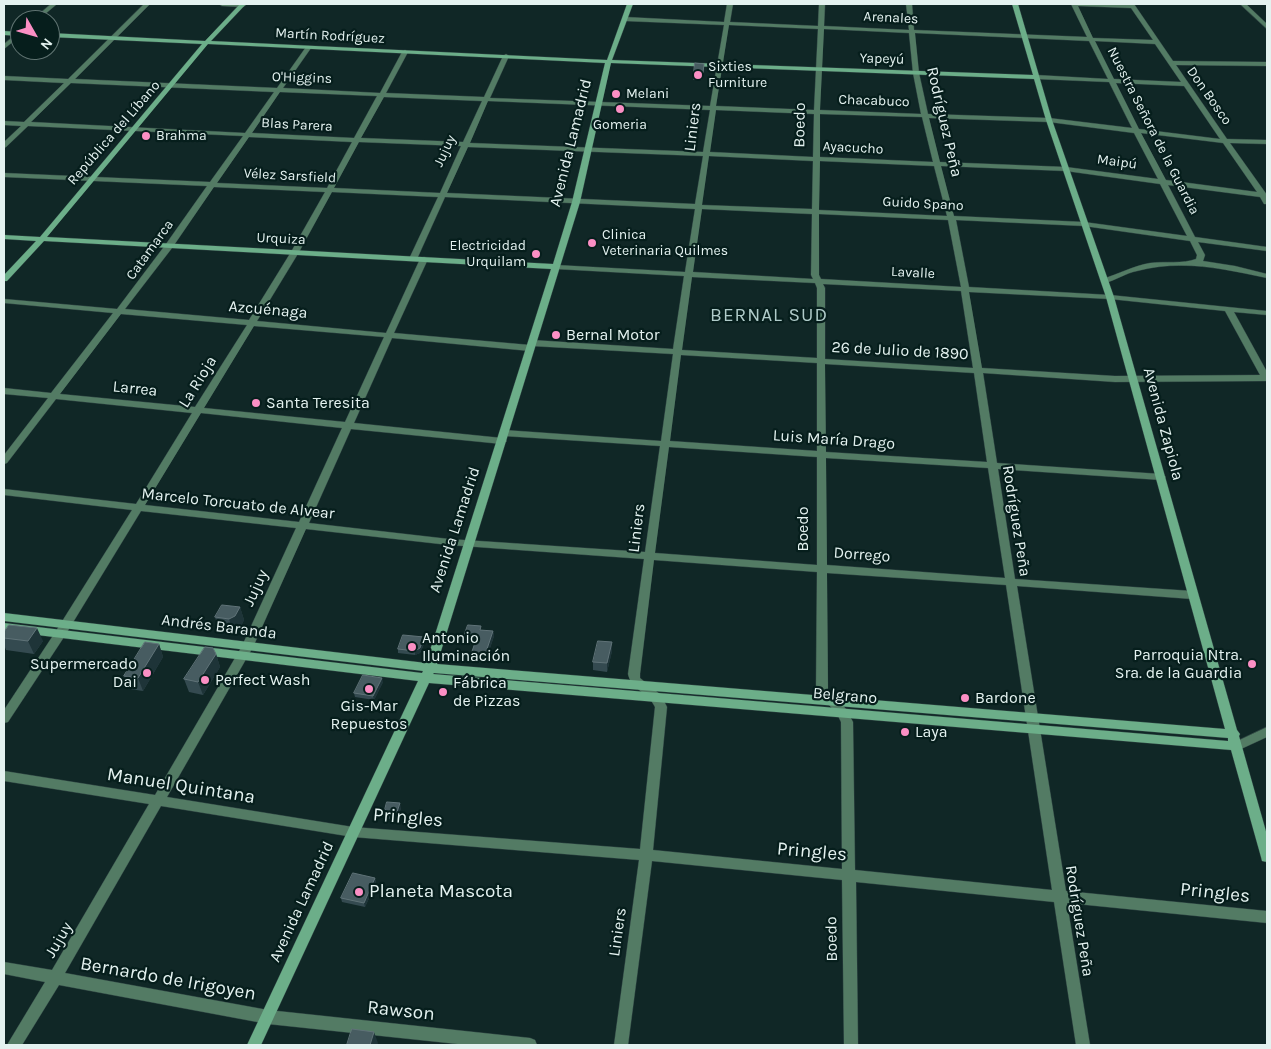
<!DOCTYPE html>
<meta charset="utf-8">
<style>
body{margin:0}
#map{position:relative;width:1271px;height:1049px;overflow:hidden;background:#102726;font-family:Karla,sans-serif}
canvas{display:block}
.frame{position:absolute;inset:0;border:5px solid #e4f2f0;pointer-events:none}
.north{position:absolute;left:10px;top:10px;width:50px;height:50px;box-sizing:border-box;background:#061e1c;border:1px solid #5f7371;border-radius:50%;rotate:128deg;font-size:14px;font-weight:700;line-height:20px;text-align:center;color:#e4f2f0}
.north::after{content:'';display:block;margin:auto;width:18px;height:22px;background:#fb8fc4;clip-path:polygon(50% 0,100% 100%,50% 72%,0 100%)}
</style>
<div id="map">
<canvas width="1271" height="1049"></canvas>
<div class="frame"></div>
<div class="north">N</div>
</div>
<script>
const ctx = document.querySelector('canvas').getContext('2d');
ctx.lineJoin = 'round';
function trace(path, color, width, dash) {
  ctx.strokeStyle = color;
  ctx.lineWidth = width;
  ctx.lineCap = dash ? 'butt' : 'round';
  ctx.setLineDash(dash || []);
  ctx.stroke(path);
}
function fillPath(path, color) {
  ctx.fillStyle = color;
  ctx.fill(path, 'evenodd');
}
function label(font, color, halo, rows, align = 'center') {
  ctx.font = font + ' Karla,sans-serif';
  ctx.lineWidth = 4.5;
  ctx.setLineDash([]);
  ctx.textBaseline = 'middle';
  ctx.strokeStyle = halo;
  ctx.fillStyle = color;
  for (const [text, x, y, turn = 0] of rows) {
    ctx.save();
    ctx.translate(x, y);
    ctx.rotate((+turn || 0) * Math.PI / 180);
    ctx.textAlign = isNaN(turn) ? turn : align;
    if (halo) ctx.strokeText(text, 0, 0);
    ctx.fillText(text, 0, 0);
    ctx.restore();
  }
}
const street = new Path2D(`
 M51,4h6l-19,16h-6z
 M144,4h6l-75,75 202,9 29,-41 2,-1 3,2 -28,40 97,5 22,-41 3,-2 3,2 -22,41 98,4 19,-41 3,-2 3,2 -19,42 220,8 14,-81 -99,-4 -3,-2 3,-2 99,5 3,-18h6l-3,18 88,4 1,-22h6l-1,22 85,4 -3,-26h6l2,26 173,7 -16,-33h63l39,57 94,1v4l-91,-1 51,74 40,1v4l-37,-1 37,52v9h-3l-4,-7 -92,-12 27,52 72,10v4l-69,-9 7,13 -2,6 32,5 32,8v4c-43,-9 -85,-19 -130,-7 -11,2 -21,9 -32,12h-3v-4c17,-5 31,-13 48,-16 15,-2 33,1 46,-4l1,-4 -7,-14 -106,-15 -128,-6 13,67 141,8 157,16v4l-33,-3 33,60v9l-152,1 -132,-9 14,90 164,11 5,3 -5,3 -163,-11 17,110 177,12 4,1 1,3 -1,3 -4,1 -175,-13 49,305 201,20v12l-200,-20 23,142h-14l-22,-143 -198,-20 2,163h-14l-2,-165 -190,-19 -24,184h-14l25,-185 -286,-23 -192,-31 -96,167 203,37 262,28 5,2 2,5h-70l-199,-21 -209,-39 -37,60h-15l38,-63 -41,-8v-12l48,8 97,-166 -145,-23v-10l151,24 87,-149 54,-118 -155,-17 -77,126 -56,85 -4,1v-13l52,-79 76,-121 -128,-15v-6l132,15 56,-91 -136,-14 -49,64 -3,1v-9l44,-57 -44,-4v-6l47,5 62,-80 -109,-10v-4l113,10 49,-65 41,-58 -203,-9v-4l206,9 33,-46 -215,-10 -22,21 -2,1v-6l17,-16 -17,-1v-4l20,1 40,-39 -60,-3v-4l64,3zM1078,6l53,2 22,32 -60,-2zM729,25l89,4 -4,81 -98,-4zM824,29l85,4 4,40 8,41 -101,-4zM915,33l174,8 19,38 -72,-4 -3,2 3,2 73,3 23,46 -83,-10 -121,-4 -9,-41zM1095,41l60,3 26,38 -67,-3zM71,83l203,9 -29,41 -214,-11zM1116,83l68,3 36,53 -81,-10zM280,92l97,4 -23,42 -102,-5zM384,97l98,4 -19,41 -102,-4zM488,101l222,9 -7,42 -233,-9zM716,110l98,4 -1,43 -103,-5zM820,114l102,3 11,45 -113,-5zM929,118l120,4 85,11 24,46 -92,-12 -126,-5zM1141,133l82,10 34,49 -91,-12zM249,137l103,5 -25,46 -110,-5zM359,142l102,4 -21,47 -106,-5zM468,147l235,9 -8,48 -248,-11zM709,156l104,5 -1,48 -110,-4zM820,161l114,5 13,50 -128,-6zM941,166l125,5 94,13 27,52 -103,-14 -130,-6zM214,187l111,5 -34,60 -42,68 -124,-11 47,-61zM332,192l106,5 -29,62 4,2 4,-2 28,-62 250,12 -10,63 -129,-7 -4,2 4,2 128,7 -11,73 -141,-9 -4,3 4,3 141,8 -12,87 -157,-11 -5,3 5,3 156,10 -15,106 -196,-13 -140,-16 42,-94 151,15 5,-3 -5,-3 -148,-15 38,-85 138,13 4,-3 -4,-3 -136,-12 34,-74 -4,-2 -4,2 -34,74 -129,-12 42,-69zM702,209l110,5 -1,61 2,4 -120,-7zM819,214l129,6 13,67 -140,-8 -2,-4zM692,277l123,6 2,5v70l-135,-8zM823,284l138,7 12,77 -148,-9v-71zM969,292l141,7 115,12 35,64 -145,1 -133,-8zM121,314l126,11 -52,82 -135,-13zM254,326l130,11 -39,85 -141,-14zM681,355l136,8v88l-147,-10zM825,364l149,9 13,89 -161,-10zM201,413l141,15 -43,94 -154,-17zM669,447l148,10v108l-162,-12zM826,458l162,10 17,110 -178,-13zM306,529l143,16 195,14 -16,115c3,15 21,19 27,33l-15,142 -287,-22 -186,-30 86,-150zM654,560l163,12 -1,117c7,12 20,20 25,33l1,147 -189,-19 14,-143 -6,-12 -21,-17v-4zM827,573l179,12 46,305 -197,-20 -2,-148 -7,-13 -18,-20z
 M219,4h26l1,1 -3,2 -21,-1z
 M1240,4h6l21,20v5z
 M20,31v5l-16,13v-5z
 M1267,727v10l-26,12 -4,2 -4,-2 -2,-3 2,-3z`);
const secondary = new Path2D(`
 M240,4h6l-35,37 396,19 20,-56h6l-21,56 421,15 -21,-71h6l34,116 62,177 123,433 3,4 -1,2 28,99v27l-5,-1 -1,-4 -30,-107 -802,-67 -168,362h-14l171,-364 -414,-50v-8l418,50 1,-2 -419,-50v-8l422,50 125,-394 -507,-28 -37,40h-3v-6l32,-34 -32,-2v-4l36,2 162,-193 -152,-7v-4l155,8zM208,44l397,19 -33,139 -19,62 -506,-27zM611,63l423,16 12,41 60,177 119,432 -788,-65 143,-462zM434,673l794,65v3l-795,-67z
 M4,31l16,1v4l-16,-1z`);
const wall = new Path2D(`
 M704,64l-2,16h-9l1,-7z
 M240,607l4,13 -5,10 -6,2 -14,-2 -4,-13z
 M481,630l12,1 1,5 -9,27 -14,-2 -1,-4 5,-13 -11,-1 -1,-4z
 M4,632l39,9 -9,13 -28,-4 -2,-5z
 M425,642l-5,11 -5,2 -17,-2v-4z
 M612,642v9l-5,21 -14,-2v-8z
 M159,644l4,13 -20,34 -13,-2 -6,-13z
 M216,654l4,13 -17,28 -14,-3 -5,-13z
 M383,682l-9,18 -19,-3 -1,-4z
 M401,808l-4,12 -9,-1 -3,-6v-4z
 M375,878l1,5 -11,24 -23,-5 -1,-4z`);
const shadedWall = new Path2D(`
 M240,607l4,13 -5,10 -6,2 -4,-13z
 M37,628l6,13 -9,13 -6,-13z
 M493,631l1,5 -9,27 -1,-5z
 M424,637l1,5 -5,11 -5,2v-4z
 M612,642v9l-5,21v-9z
 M159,644l4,13 -20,34 -5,-13z
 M216,654l4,13 -17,28 -5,-13z
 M382,678l1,4 -9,18 -1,-4z
 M400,803l1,5 -4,12 -1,-5z
 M375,878l1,5 -11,24 -1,-4z
 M374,1032l4,11 -1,2h-7z`);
const building = new Path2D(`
 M695,63l9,1 -1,9h-9z
 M222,605l18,2 -5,9 -6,3 -14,-2z
 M9,625l28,3 -9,13 -24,-3v-6z
 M468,625l13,1 -1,4 13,1 -9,27 -14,-1 6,-17 -13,-1z
 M403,635l21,2 -4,11 -5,3 -17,-2z
 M598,641l14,1 -5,21 -14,-1z
 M145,642l14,2 -21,34 -14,-2z
 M205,647l8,1 3,6 -18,28 -14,-3z
 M363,675l19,3 -9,18 -19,-3z
 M387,802l13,1 -4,12 -9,-1 -2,-5z
 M353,873l22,5 -11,25 -23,-5z
 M352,1029l22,3 -4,13h-23z`);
const markers = [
 [698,75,5,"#fb8fc4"],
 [616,94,5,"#fb8fc4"],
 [620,109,5,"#fb8fc4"],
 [146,136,5,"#fb8fc4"],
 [592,243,5,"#fb8fc4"],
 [536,254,5,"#fb8fc4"],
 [556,335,5,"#fb8fc4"],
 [256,403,5,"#fb8fc4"],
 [412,647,5,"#fb8fc4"],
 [1252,664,5,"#fb8fc4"],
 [147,673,5,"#fb8fc4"],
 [205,680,5,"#fb8fc4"],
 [369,689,5,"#fb8fc4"],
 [443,692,5,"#fb8fc4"],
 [965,698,5,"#fb8fc4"],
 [905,732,5,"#fb8fc4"],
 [359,892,5,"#fb8fc4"]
];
const farStreetnames = [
 ["Arenales",891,18,3],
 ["Martín Rodríguez",330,36,3],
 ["Yapeyú",882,59,2],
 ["O'Higgins",302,78,2],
 ["Don Bosco",1209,96,55],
 ["Chacabuco",874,101,2],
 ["Blas Parera",297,125,3],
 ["Nuestra Señora de la Guardia",1153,131,63],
 ["República del Líbano",114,133,-49],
 ["Ayacucho",853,148,3],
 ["Jujuy",445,151,-65],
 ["Maipú",1117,162,8],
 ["Vélez Sarsfield",290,176,3],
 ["Guido Spano",923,204,3],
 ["Urquiza",281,239,3],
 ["Catamarca",150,250,-54],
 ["Lavalle",913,273,3]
];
const farPoinames = [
 ["Sixties",708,67],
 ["Furniture",708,83],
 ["Melani",626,94],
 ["Gomeria",620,125,"center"],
 ["Brahma",156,136],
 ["Clinica",602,235],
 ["Veterinaria Quilmes",602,251],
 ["Electricidad",526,246,"right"],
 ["Urquilam",526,262,"right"]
];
const streetNames = [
 ["Rodríguez Peña",944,122,77],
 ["Boedo",800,125,-89],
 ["Liniers",693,127,-83],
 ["Avenida Lamadrid",571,143,-76],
 ["Azcuénaga",268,310,5],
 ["26 de Julio de 1890",900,351,3],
 ["La Rioja",198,382,-58],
 ["Larrea",135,389,6],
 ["Avenida Zapiola",1163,424,75],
 ["Luis María Drago",834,440,4],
 ["Marcelo Torcuato de Alvear",238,504,6],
 ["Rodríguez Peña",1016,521,81],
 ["Liniers",637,528,-83],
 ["Boedo",803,529,-90],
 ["Avenida Lamadrid",455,530,-72],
 ["Dorrego",862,555,4],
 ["Jujuy",256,588,-66],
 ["Andrés Baranda",219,627,7],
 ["Belgrano",845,696,5],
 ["Avenida Lamadrid",302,902,-65],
 ["Rodríguez Peña",1079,921,81],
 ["Liniers",618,932,-82],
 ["Boedo",832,939,-91],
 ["Jujuy",59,940,-60]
];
const poiNames = [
 ["Bernal Motor",566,335],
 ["Santa Teresita",266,403],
 ["Antonio",422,638],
 ["Iluminación",422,656],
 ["Parroquia Ntra.",1242,655,"right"],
 ["Sra. de la Guardia",1242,673,"right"],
 ["Supermercado",137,664,"right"],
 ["Dai",137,682,"right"],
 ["Perfect Wash",215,680],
 ["Fábrica",453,683],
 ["de Pizzas",453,701],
 ["Bardone",975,698],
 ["Gis-Mar",369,706,"center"],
 ["Repuestos",369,724,"center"],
 ["Laya",915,732]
];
const quarterNames = [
 ["BERNAL SUD",769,316]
];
const nearStreetnames = [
 ["Manuel Quintana",181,786,9],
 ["Pringles",408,818,5],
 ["Pringles",812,852,5],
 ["Pringles",1215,893,6],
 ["Bernardo de Irigoyen",168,979,10],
 ["Rawson",401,1011,6]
];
const nearPoinames = [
 ["Planeta Mascota",369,892]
];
trace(street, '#2e4342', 1);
trace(secondary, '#2e4342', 1);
fillPath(street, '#537b64');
fillPath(secondary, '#6cae89');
fillPath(wall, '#344a50');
fillPath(shadedWall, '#1e3438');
fillPath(building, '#475c61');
trace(building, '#607378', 1);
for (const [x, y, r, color] of markers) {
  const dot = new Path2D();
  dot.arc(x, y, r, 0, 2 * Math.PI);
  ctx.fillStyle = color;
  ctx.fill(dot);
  trace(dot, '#061e1c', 2);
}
label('14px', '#e4f2f0', '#061e1c', farStreetnames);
label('14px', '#e4f2f0', '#061e1c', farPoinames, 'left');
label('16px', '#e4f2f0', '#061e1c', streetNames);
label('16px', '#e4f2f0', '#061e1c', poiNames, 'left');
ctx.letterSpacing = '1px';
label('19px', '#b0cbc9', '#061e1c', quarterNames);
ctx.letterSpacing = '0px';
label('19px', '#e4f2f0', '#061e1c', nearStreetnames);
label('19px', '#e4f2f0', '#061e1c', nearPoinames, 'left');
</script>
